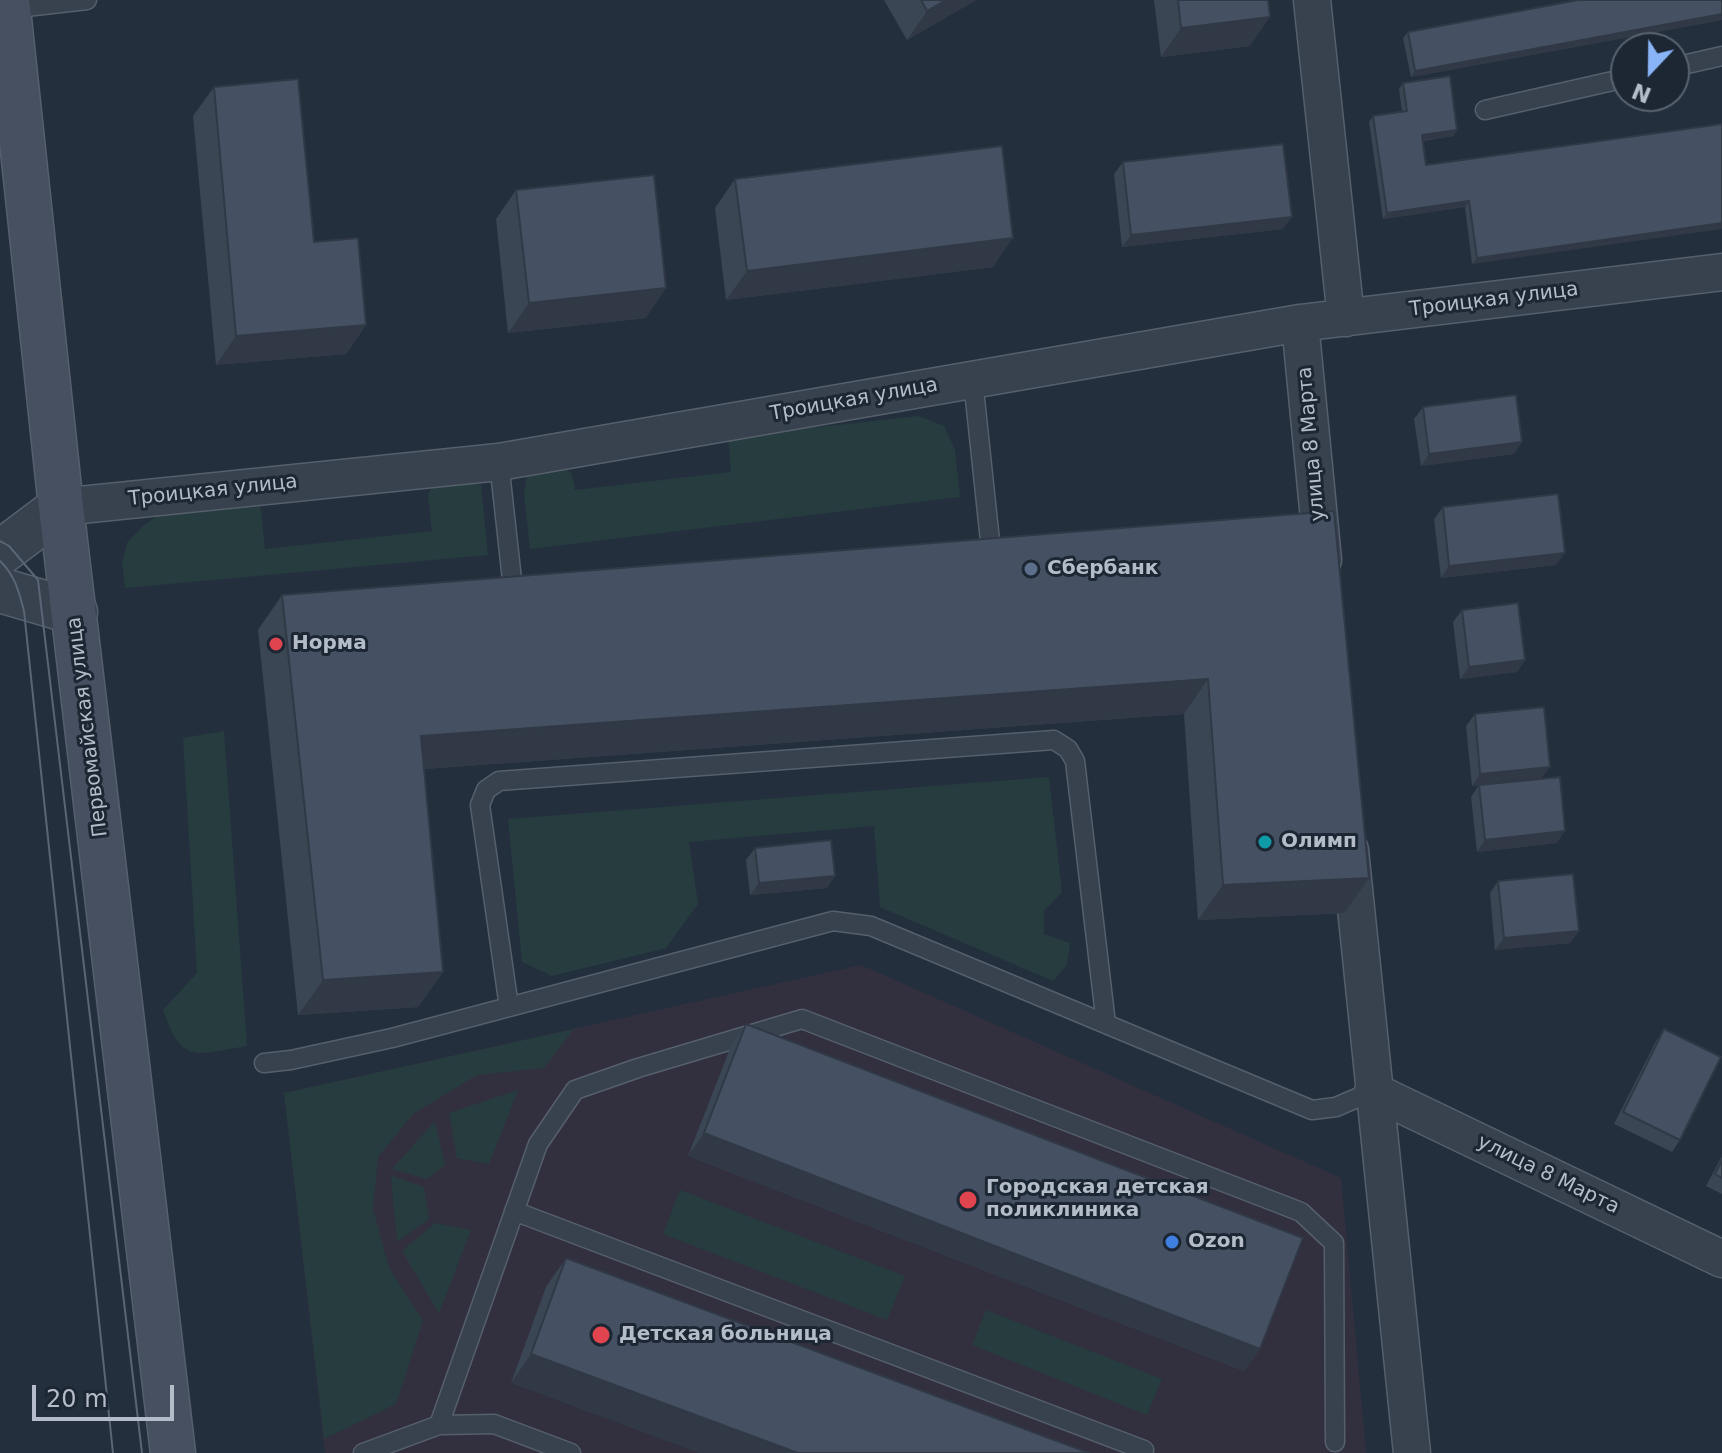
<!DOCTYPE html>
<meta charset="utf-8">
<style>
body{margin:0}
#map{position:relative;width:1722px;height:1453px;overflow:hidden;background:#242f3e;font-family:"DejaVu Sans",sans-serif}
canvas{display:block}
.north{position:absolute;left:1610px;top:32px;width:80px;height:80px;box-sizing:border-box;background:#1d2633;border:2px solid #59626f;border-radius:50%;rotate:202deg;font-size:22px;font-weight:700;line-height:32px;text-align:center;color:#b4bcc9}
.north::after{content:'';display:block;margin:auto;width:28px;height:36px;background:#8ab4f8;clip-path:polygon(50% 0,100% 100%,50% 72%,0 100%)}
.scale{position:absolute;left:32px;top:1385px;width:142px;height:36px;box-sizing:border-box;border:4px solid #b4bcc9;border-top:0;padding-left:10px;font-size:24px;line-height:28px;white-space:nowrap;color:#b4bcc9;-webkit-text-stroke:6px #1d2633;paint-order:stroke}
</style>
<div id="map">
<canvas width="1722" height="1453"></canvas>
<div class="north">N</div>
<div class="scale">20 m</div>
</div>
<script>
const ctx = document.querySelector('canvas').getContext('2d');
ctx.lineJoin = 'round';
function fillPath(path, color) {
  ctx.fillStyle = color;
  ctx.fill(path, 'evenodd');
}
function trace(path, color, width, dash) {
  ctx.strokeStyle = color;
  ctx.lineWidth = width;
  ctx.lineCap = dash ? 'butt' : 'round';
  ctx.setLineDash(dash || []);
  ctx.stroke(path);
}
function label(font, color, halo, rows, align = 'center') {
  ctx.font = font + ' "DejaVu Sans",sans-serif';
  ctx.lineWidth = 6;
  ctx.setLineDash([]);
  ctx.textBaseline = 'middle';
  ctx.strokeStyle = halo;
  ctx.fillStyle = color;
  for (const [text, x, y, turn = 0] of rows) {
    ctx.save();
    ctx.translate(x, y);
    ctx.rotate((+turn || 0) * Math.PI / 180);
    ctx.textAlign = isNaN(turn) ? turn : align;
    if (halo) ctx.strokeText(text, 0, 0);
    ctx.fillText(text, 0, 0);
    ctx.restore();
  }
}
const medical = new Path2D(`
 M861,965l480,213 25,275h-1041l-41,-360z`);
const green = new Path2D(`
 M919,416l25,10 11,24 5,47 -430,52 -6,-55 3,-21 34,-7 11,8 3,16 156,-18 -3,-35z
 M461,478l20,7 7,70 -363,33 -3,-25 5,-20 17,-18 20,-13 96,-11 5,48 167,-18 -4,-36 6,-13z
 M224,731l23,315c-51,8 -65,20 -84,-36l34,-37 -14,-235z
 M1049,777l13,115 -18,19v23l26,9 -3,22 -14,16 -173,-74 -6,-81 -185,16 9,62 -32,44 -114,28 -30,-14 -14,-143z
 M574,1029l-30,39 -67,7 -64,39 -35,43 -5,52 16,59 34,53 -27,83 -72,35 -40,-346z
 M518,1090l-29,74 -32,-6 -8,-45z
 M435,1121l10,44 -18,14 -35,-10z
 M391,1176l33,11 5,32 -32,23z
 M680,1190l225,86 -18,44 -224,-86z
 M435,1223l36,7 -32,83 -37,-62z
 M986,1310l176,69 -15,36 -175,-70z`);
const service = new Path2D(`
 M8,9l79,-9
 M1674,67l48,-11
 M1485,110l141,-32
 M973,380l19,180
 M499,462l15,136
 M509,1007l-29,-202 6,-15 13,-9 555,-41 14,9 7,12 31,263
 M264,1063l27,-3 101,-22 441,-117 38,5 441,184 24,-3 37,-16
 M514,1211l630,239
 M439,1425l99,-281 37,-54 63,-22 164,-49 499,193 33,31 1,199
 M363,1453l76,-28 55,-1 77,29`);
const minor = new Path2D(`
 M1312,0l34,318
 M1300,323l23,237
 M61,507l438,-45 801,-139 422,-51
 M1350,850l62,603
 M1373,1091l349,168`);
const tertiary = new Path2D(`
 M0,553l61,-46
 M0,590l75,22`);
const secondary = new Path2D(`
 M7,0l54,507 112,946`);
const tram = new Path2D(`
 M0,541l9,5 29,34 104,873
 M0,561c15,14 19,31 24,50l89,842`);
const wall = new Path2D(`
 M884,0h92l-69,40z
 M1154,0h114l-18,46 -89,11z
 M1722,0v20l-311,57 -8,-39 5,-6z
 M1403,83l54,47 -4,6 -30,5 3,24 296,-41 -250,140 -7,-57 -82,12 -14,-97 4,-6 29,-5 -3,-22z
 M214,87l152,238 -20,29 -130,11 -23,-249z
 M1123,162l160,67 -161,18 -8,-73z
 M735,179l258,88 -267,33 -11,-92z
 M516,190l130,128 -138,15 -12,-114z
 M1423,407l99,35 -8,12 -93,12 -7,-47z
 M1443,507l113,58 -115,13 -7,-59z
 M1334,511l35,367 -25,35 -146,7 -14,-206 -760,55 19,203 -25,35 -120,8 -40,-385 24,-35z
 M1462,610l63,50 -8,12 -57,7 -7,-57z
 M1475,714l66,65 16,64 -80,9 -6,-55 8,-12 26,-2 -33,3 -6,-60z
 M755,848l72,40 -77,7 -4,-35z
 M1498,881l81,50 -9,12 -75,7 -5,-57z
 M746,1024l514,325 -16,22 -556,-215 43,-110z
 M1664,1029l16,111 -8,12 -58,-28 42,-83z
 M1722,1156v38l-16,-8z
 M566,1258l523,195 -578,-70 35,-96z`);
const shadedWall = new Path2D(`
 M946,0h30l-69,40 20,-29z
 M1722,14v6l-311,57 4,-6z
 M1270,17l-20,29 -89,11 20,-29z
 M1457,130l-4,6 -36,5 5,-6z
 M1469,201l-4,6 -82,12 4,-6z
 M1292,217l-9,12 -161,18 9,-12z
 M1722,223v6l-250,35 5,-6z
 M1013,238l-20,29 -267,33 21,-29z
 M666,288l-20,30 -138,15 21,-30z
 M366,325l-20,29 -130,11 20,-29z
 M1522,442l-8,12 -93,12 8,-12z
 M1565,553l-9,12 -115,13 8,-12z
 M1525,660l-8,12 -57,7 9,-12z
 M1208,679l-24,35 -788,57 25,-35z
 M1550,767l-9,12 -69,7 8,-12z
 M1565,831l-8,12 -80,9 8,-12z
 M835,876l-8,12 -77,7 9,-12z
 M1369,878l-25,35 -146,7 25,-35z
 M1579,931l-9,12 -75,7 9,-12z
 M443,972l-25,35 -120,8 25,-35z
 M704,1133l556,216 -16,22 -556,-215z
 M531,1354l267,99h-99l-188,-70z`);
const building = new Path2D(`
 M921,0h25l-19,11z
 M1178,0h90l2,17 -89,11z
 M1578,0h144v14l-307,57 -7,-39z
 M1450,76l7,54 -35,5 4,30 296,-41v99l-245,35 -8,-57 -82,12 -14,-97 34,-5 -4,-28z
 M298,79l16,163 44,-4 8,87 -130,11 -22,-249z
 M1283,144l9,73 -161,18 -8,-73z
 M1002,146l11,92 -266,33 -12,-92z
 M654,175l12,113 -137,15 -13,-113z
 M1516,395l6,47 -93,12 -6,-47z
 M1558,494l7,59 -116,13 -6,-59z
 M1334,511l35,367 -146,7 -15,-206 -787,57 22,236 -120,8 -41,-385z
 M1518,603l7,57 -56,7 -7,-57z
 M1544,707l6,60 -70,7 -5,-60z
 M1560,777l5,54 -80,9 -6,-55z
 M831,840l4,36 -76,7 -4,-35z
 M1573,874l6,57 -75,7 -6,-57z
 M746,1024l557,214 -43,111 -556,-216z
 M1664,1029l57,28 -41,83 -57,-28z
 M1722,1160v18l-7,-4z
 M566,1258l523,195h-291l-267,-99z`);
const markers = [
 [1031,569,8,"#5c6f8a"],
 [276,644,8,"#e0444e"],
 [1265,842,8,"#0f9aa8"],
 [968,1200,10,"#e0444e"],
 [1172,1242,8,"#3f7fe0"],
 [601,1335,10,"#e0444e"]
];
const streetNames = [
 ["Троицкая улица",1494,300,-7],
 ["Троицкая улица",854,400,-10],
 ["улица 8 Марта",1312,444,-95],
 ["Троицкая улица",213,491,-6],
 ["Первомайская улица",88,727,-97],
 ["улица 8 Марта",1548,1175,26]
];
const poiNames = [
 ["Сбербанк",1047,569],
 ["Норма",292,644],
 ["Олимп",1281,842],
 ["Городская детская",986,1188],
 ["поликлиника",986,1211],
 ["Ozon",1188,1242],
 ["Детская больница",619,1335]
];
fillPath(medical, '#32303f');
fillPath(green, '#263c3f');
trace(service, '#565f6c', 21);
trace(minor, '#565f6c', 39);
trace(tertiary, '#565f6c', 47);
trace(secondary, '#565f6c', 47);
trace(service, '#38414e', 18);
trace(minor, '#38414e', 36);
trace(tertiary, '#38414e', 44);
trace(secondary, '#465061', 44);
trace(tram, '#5a6575', 2);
fillPath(wall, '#3b4654');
fillPath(shadedWall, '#303945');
fillPath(building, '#455162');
trace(building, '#303945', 2);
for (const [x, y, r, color] of markers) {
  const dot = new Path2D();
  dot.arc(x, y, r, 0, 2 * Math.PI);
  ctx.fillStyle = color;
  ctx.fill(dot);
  trace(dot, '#1d2633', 3);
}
label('20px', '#b4bcc9', '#1d2633', streetNames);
label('bold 20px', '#b4bcc9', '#1d2633', poiNames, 'left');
</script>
